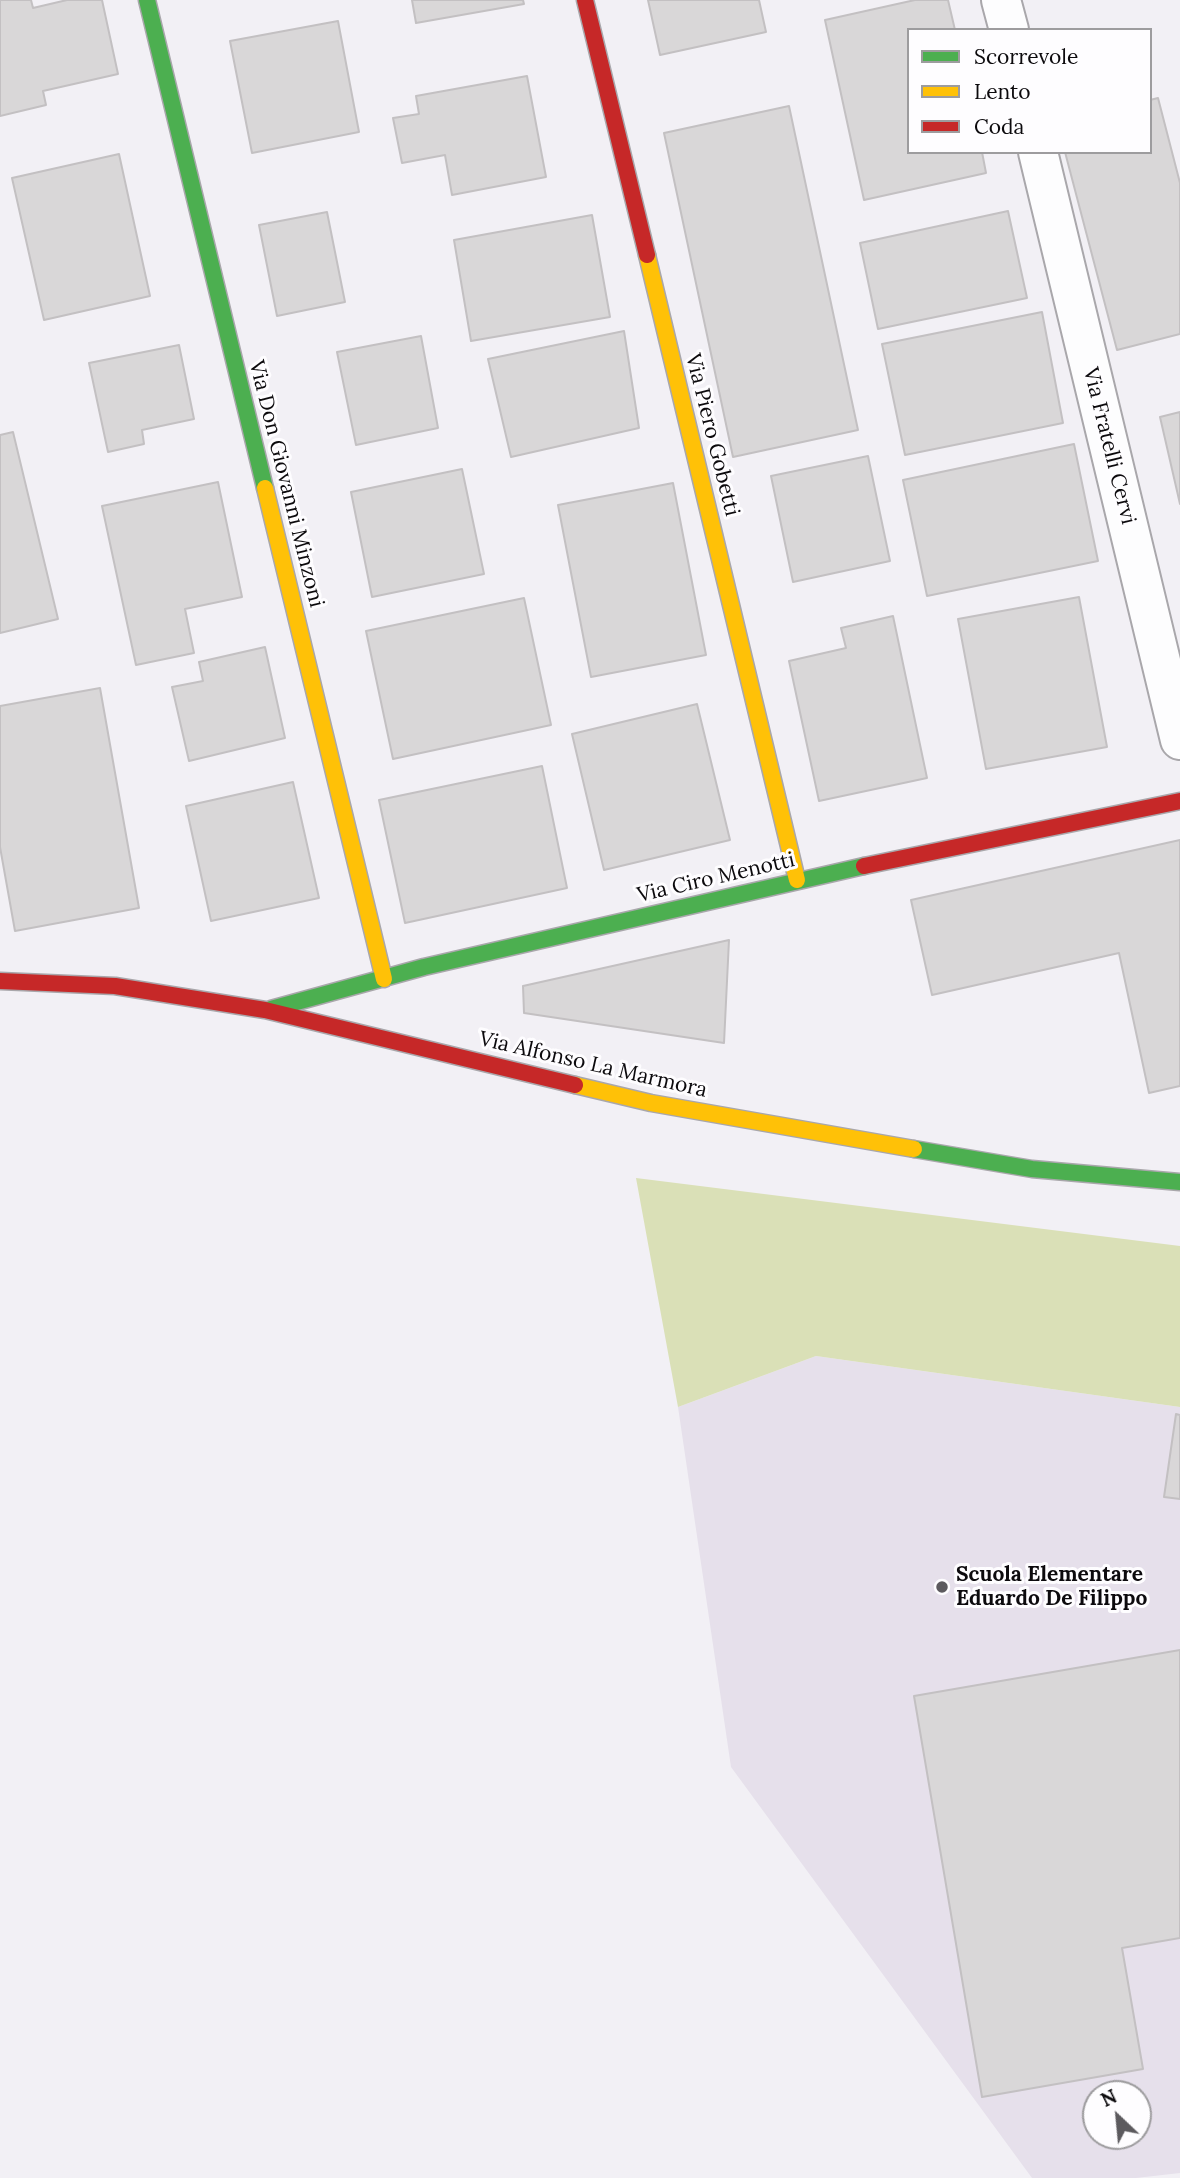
<!DOCTYPE html>
<style>
body{margin:0}
#map{position:relative;width:1180px;height:2178px;overflow:hidden;background:#f2f0f5;font-family:Lora,serif}
canvas{display:block}
.legend{position:absolute;left:907px;top:28px;width:245px;height:126px;box-sizing:border-box;background:#fefdff;border:2px solid #9d9c9e;margin:0;padding:9px 12px;list-style:none;font-size:21px;color:#0c0a0d}
.legend li{display:flex;align-items:center;gap:14px;height:35px}
.legend b{width:35px;border:2px solid #9d9c9e}
.north{position:absolute;left:1082px;top:2080px;width:70px;height:70px;box-sizing:border-box;background:#fefdff;border:2px solid #9d9c9e;border-radius:50%;rotate:334deg;font-size:19px;font-weight:700;line-height:28px;text-align:center;color:#0c0a0d}
.north::after{content:'';display:block;margin:auto;width:24px;height:32px;background:#5c5a5e;clip-path:polygon(50% 0,100% 100%,50% 72%,0 100%)}
</style>
<div id="map">
<canvas width="1180" height="2178"></canvas>
<ul class="legend">
<li><b style="height:9px;background:#4caf50"></b>Scorrevole</li>
<li><b style="height:9px;background:#ffc107"></b>Lento</li>
<li><b style="height:9px;background:#c62828"></b>Coda</li>
</ul>
<div class="north">N</div>
</div>
<script>
const ctx = document.querySelector('canvas').getContext('2d');
ctx.lineJoin = 'round';
function fillPath(path, color) {
  ctx.fillStyle = color;
  ctx.fill(path, 'evenodd');
}
function trace(path, color, width, dash) {
  ctx.strokeStyle = color;
  ctx.lineWidth = width;
  ctx.lineCap = dash ? 'butt' : 'round';
  ctx.setLineDash(dash || []);
  ctx.stroke(path);
}
function label(font, color, halo, rows, align = 'center') {
  ctx.font = font + ' Lora,serif';
  ctx.lineWidth = 6;
  ctx.setLineDash([]);
  ctx.textBaseline = 'middle';
  ctx.strokeStyle = halo;
  ctx.fillStyle = color;
  for (const [text, x, y, turn = 0] of rows) {
    ctx.save();
    ctx.translate(x, y);
    ctx.rotate((+turn || 0) * Math.PI / 180);
    ctx.textAlign = isNaN(turn) ? turn : align;
    if (halo) ctx.strokeText(text, 0, 0);
    ctx.fillText(text, 0, 0);
    ctx.restore();
  }
}
const built = new Path2D(`
 M816,1356l364,51v766l-44,5h-104l-301,-411 -53,-360zM1096,2094h42v42h-42z`);
const green = new Path2D(`
 M636,1178l544,68v161l-364,-51 -138,51z`);
const building = new Path2D(`
 M0,0h31l2,8 34,-8h35l16,74 -75,17 3,14 -46,11z
 M412,0h111l1,4 -108,19z
 M648,0h111l7,32 -106,23z
 M915,0h33l7,30h-46v122h73l4,21 -122,27 -39,-180z
 M338,21l21,111 -107,21 -22,-112z
 M527,76l19,101 -94,18 -7,-40 -43,8 -9,-45 26,-4 -3,-18z
 M1158,98l22,85v151l-63,16 -52,-198h85v-52z
 M789,106l69,324 -125,27 -69,-324z
 M119,154l31,142 -106,24 -32,-142z
 M1008,211l19,87 -149,31 -18,-86z
 M327,212l18,90 -68,14 -18,-91z
 M592,215l18,102 -139,24 -17,-101z
 M1042,312l21,111 -158,32 -23,-111z
 M624,331l15,97 -128,29 -23,-98z
 M421,336l17,92 -82,17 -19,-93z
 M179,345l15,74 -52,11 2,14 -36,8 -19,-89z
 M1180,412v92l-20,-87z
 M13,432l45,187 -58,14v-198z
 M1074,444l24,117 -171,35 -24,-116z
 M868,456l22,105 -97,21 -22,-106z
 M462,469l22,105 -112,23 -21,-105z
 M218,482l24,115 -57,12 9,44 -58,12 -34,-159z
 M673,483l33,172 -115,22 -33,-172z
 M1079,597l28,150 -121,22 -28,-150z
 M524,598l27,127 -158,34 -27,-128z
 M893,616l34,162 -108,23 -30,-140 57,-13 -5,-20z
 M265,647l20,91 -96,23 -17,-74 31,-6 -4,-19z
 M100,688l39,220 -124,23 -15,-84v-141z
 M697,704l33,136 -126,30 -32,-136z
 M542,766l25,122 -162,35 -26,-123z
 M293,782l26,116 -108,23 -25,-115z
 M1180,840v246l-31,7 -30,-140 -187,42 -21,-95z
 M729,940l-5,103 -200,-30 -1,-27z
 M1176,1414l4,1v84l-16,-2z
 M1180,1650v288l-58,10 21,121 -161,28 -68,-401z`);
const street = new Path2D(`
 M1001,0l8,30
 M1038,152l142,588`);
const fast = new Path2D(`
 M147,0l118,488
 M271,1009l153,-42 440,-101
 M914,1149l118,20 148,13`);
const slow = new Path2D(`
 M647,255l150,625
 M265,488l119,491
 M575,1085l76,18 263,46`);
const jam = new Path2D(`
 M585,0l62,255
 M864,866l316,-65
 M0,981l115,5 150,24 310,75`);
const markers = [
 [942,1587,7,"#5c5a5e"]
];
const streetNames = [
 ["Via Piero Gobetti",712,435,76],
 ["Via Fratelli Cervi",1109,446,76],
 ["Via Don Giovanni Minzoni",286,484,76],
 ["Via Ciro Menotti",716,878,-13],
 ["Via Alfonso La Marmora",593,1065,13]
];
const poiNames = [
 ["Scuola Elementare",956,1575],
 ["Eduardo De Filippo",956,1599]
];
fillPath(built, '#e6e0eb');
fillPath(green, '#dae0b7');
fillPath(building, '#d9d7d8');
trace(building, '#c3c0c2', 2);
trace(street, '#a9a7ab', 42);
trace(fast, '#a9a7ab', 19);
trace(slow, '#a9a7ab', 19);
trace(jam, '#a9a7ab', 19);
trace(street, '#fdfdfe', 38);
trace(fast, '#4caf50', 16);
trace(slow, '#ffc107', 16);
trace(jam, '#c62828', 16);
for (const [x, y, r, color] of markers) {
  const dot = new Path2D();
  dot.arc(x, y, r, 0, 2 * Math.PI);
  ctx.fillStyle = color;
  ctx.fill(dot);
  trace(dot, '#fefdff', 2.5);
}
label('21px', '#0c0a0d', '#fefdff', streetNames);
label('bold 21px', '#0c0a0d', '#fefdff', poiNames, 'left');
</script>
